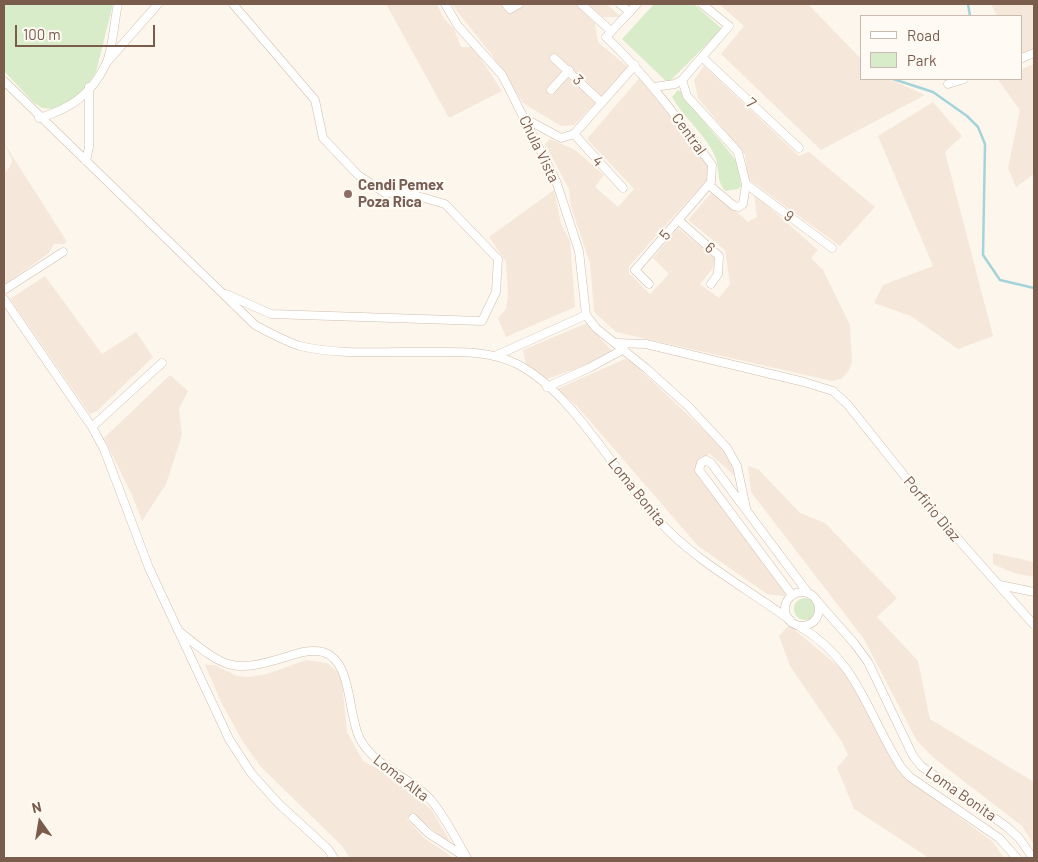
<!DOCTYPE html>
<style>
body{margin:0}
#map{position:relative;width:1038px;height:862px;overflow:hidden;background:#fdf6ec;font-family:Barlow,sans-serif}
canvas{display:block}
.frame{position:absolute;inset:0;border:5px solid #7a5c4d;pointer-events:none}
.legend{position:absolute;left:860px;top:15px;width:162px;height:65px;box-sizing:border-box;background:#fffaf3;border:1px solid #cabbb1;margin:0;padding:6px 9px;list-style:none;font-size:15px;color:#7a5c4d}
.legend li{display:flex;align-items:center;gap:10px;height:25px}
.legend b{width:25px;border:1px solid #cabbb1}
.north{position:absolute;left:15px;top:797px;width:50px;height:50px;-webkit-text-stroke:4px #fffaf3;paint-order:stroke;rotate:347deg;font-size:14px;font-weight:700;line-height:20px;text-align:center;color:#7a5c4d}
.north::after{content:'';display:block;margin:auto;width:18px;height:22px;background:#7a5c4d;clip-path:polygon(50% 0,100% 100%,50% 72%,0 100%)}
.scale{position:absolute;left:15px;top:25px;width:140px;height:22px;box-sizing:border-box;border:2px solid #7a5c4d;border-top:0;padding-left:6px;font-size:15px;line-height:18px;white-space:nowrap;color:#7a5c4d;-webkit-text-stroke:4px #fffaf3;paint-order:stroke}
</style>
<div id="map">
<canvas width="1038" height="862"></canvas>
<div class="frame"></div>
<ul class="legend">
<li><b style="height:6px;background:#fff"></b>Road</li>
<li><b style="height:14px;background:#d8ecc9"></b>Park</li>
</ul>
<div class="north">N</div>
<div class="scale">100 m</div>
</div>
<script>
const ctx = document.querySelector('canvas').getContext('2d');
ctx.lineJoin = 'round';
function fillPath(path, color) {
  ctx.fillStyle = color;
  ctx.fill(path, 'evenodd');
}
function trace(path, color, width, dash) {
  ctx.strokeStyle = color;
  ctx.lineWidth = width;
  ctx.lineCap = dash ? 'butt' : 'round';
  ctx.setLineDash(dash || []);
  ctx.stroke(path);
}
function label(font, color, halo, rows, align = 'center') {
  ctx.font = font + ' Barlow,sans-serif';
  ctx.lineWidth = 4.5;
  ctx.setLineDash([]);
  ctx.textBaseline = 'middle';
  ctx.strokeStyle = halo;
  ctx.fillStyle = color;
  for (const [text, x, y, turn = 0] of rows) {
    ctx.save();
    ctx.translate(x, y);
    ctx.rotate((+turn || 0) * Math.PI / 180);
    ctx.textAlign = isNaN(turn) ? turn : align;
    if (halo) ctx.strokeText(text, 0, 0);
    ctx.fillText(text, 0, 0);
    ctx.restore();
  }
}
const residential = new Path2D(`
 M386,4h51l6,13 11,12 7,18h12l29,44 -53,27z
 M451,4h124l20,19 3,19 31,26 -55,57 -13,1 -38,-23 -31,-48z
 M588,4h19l14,13h-19z
 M719,4h89l54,56v19h27l36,16 -104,55 -100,-96 23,-28z
 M991,4h43v48l-12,4v-40h-25z
 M1034,64v110l-18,13 -8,-19 12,-58 -22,-30 24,-1v-10z
 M704,66l95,90 10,-4 66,55 -35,39 -92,-67 -3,-24 -47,-57 -4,-18z
 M642,75l64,88 4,13 -81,90v7l21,21 19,-20 -16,-16 25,-30 38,31 -2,8 -14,17 19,14 11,-14 -5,-34 -37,-30 25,-29 35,31 9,-5 -3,-23 64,56 -7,8 12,12 27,55 2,37 -4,10 -7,7 -9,2 -216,-49 -22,-20 -4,-49 -19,-56 -2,-18 -24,-45 5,-5 25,11 29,25 -9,12 23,20 16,-18 -47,-50z
 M933,102l29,34 -17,16 48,184 -35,13 -47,-33 -37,-13 9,-18 50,-19 -55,-130z
 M4,143l62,97 -1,4h-11l-5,9 -45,32v-112l6,-6 2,-7z
 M554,190l7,34 9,17 5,66 -69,30 -8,-19 8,-9 2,-13 -2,-34 -17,-25z
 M45,276l57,78 34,-22 17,25 -56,54 -7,3 -80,-115z
 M587,323l25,28 -31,16 -34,12 -21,-15 -3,-14z
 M625,359l6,2 94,89 11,27 -27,-24 -13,14 90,121v6l-3,2 -16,-2 -69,-48 -121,-140 -20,-17z
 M170,375l18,16 -9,18 3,26 -16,49 -24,37 -10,-26 -28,-57z
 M748,466l11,4 41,43 25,10 72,75 -20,19 41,44 12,58 104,63v63l-12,-19 -87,-67 -18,-18 -53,-102 -113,-147z
 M993,553l41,9v15l-20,-4 -21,-9z
 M789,625l56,47 18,25 43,81 87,64 11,16h-75l-75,-49 -17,-41 11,-13 -6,-13 -52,-76 -11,-30z
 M306,660l21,3 10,8 5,11 5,50 16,29 18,9 50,39 22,37 -41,-33 -5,6 17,19 30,20h-104l-8,-12 -81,-79 -18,-25 -22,-40 -16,-37h9l23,11 12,1 18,-3z`);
const green = new Path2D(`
 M4,4h109l-17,68 -18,28 -24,9 -12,-1 -9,-6 -29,-31z
 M654,4h40l28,25 -54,54 -46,-44z
 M678,90l5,3 12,18 37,44 6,9 3,22 -3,3 -13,2c-10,-13 -4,-22 -11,-37 -9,-20 -31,-37 -42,-57z
 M794 609a11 11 0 1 1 22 0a11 11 0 1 1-22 0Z`);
const stream = new Path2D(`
 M968,4l2,12
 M893,79l40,13 34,24 11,11 7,17 -2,111 17,25 34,8`);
const street = new Path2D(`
 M445,4l13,22 44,49 54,106 23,70 7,64 10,13 51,41 41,37 39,42 10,18 9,42
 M506,4l4,5 9,-5
 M581,4l30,27
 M620,4l10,8
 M637,4l-31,33c41,39 73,83 106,128l-1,17 -76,88 14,14
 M554,58l47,44
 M703,58l96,90
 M1022,58l12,-5
 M107,62l51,-58
 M682,80l5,16 51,56 8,32 -3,20 -4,3 -5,-1 -25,-21
 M4,81l251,244c15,8 29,16 45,21 41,10 94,5 136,6 28,0 55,-1 81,12 57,29 98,110 141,156 38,42 87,67 132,100
 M948,84l16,-5
 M654,87l21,-3 7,-4 47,-54 -27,-22
 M551,90l18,-20
 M39,118c31,-9 52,-23 67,-54 7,-15 8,-43 12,-60
 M524,118l37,20 13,-4 61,-69
 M574,134l49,54
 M86,161l3,-14v-60
 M746,184l86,64
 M678,220l41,36 -1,18 -7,10
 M4,290l59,-38
 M226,294l45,20 211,7 14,-29 2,-33 -53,-55 -41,-12 -19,1 -27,-18 -35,-37 -8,-38 -82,-96
 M4,299l88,128 12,22 45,119 80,171 22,34 27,30 50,46 6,9
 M617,343l29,1 158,38 29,9 15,14 79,99 107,121
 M495,356l91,-41
 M547,387l42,-19 35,-19
 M92,427l70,-64
 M1000,585l34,7
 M785 609a17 17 0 1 1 34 0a17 17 0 1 1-34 0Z
 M792,595l-93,-125 2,-7 5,-3 5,3 97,130
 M816,600l38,43 14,19 45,94 8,10 86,61 12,11 14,20
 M799,626c60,36 67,86 102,141l9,10 89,61 18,20
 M180,632c46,37 52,42 109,24 11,-4 22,-7 34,-4 30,9 24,62 37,87 15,28 50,38 71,61 14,17 25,39 36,58
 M413,818l15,15 37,24`);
const markers = [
 [348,194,5,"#8d6e63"]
];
const streetNames = [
 ["3",578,80,45],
 ["7",751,103,43],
 ["Central",689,134,54],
 ["Chula Vista",539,149,64],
 ["4",598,161,47],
 ["9",789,216,37],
 ["5",665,235,-49],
 ["6",710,248,40],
 ["Loma Bonita",637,492,51],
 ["Porfirio Diaz",932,509,50],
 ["Loma Alta",401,778,38],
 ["Loma Bonita",961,794,35]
];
const educationNames = [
 ["Cendi Pemex",358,185],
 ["Poza Rica",358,202]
];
fillPath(residential, '#f5e8da');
fillPath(green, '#d8ecc9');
trace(stream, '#a5d3da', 2.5);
trace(street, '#d1beb0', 9);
trace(street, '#fff', 8);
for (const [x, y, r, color] of markers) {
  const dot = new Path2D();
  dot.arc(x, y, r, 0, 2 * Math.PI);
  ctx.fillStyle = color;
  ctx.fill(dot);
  trace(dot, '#fffaf3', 2);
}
label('15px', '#7a5c4d', '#fffaf3', streetNames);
label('bold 15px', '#785e54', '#fffaf3', educationNames, 'left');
</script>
